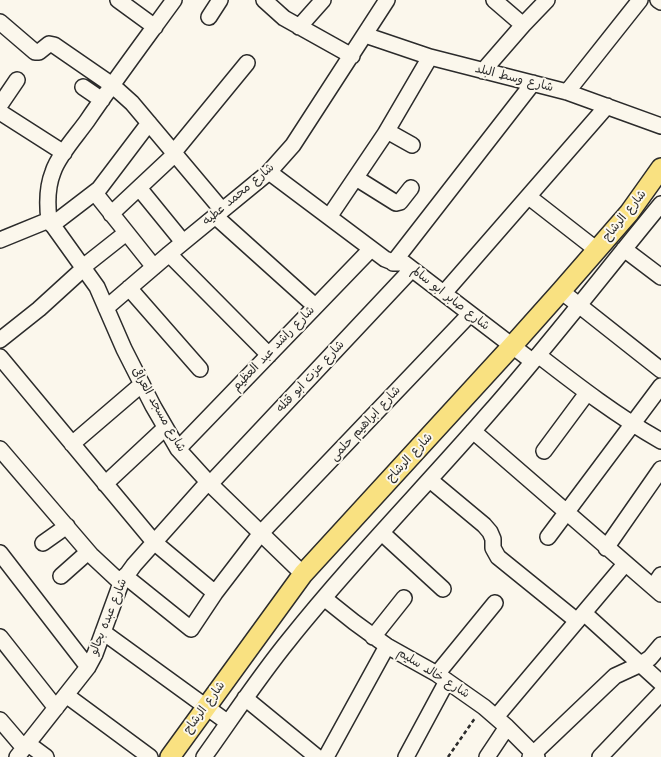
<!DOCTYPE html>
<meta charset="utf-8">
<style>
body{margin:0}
canvas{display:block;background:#fbf7ec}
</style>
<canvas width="661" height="757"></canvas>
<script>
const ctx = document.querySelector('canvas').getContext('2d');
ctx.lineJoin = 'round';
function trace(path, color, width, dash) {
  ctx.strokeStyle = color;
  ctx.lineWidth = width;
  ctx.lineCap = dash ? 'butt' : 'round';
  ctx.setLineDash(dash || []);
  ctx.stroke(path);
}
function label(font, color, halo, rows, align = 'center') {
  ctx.font = font + ' "Architects Daughter","Playpen Sans Arabic",sans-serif';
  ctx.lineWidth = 4;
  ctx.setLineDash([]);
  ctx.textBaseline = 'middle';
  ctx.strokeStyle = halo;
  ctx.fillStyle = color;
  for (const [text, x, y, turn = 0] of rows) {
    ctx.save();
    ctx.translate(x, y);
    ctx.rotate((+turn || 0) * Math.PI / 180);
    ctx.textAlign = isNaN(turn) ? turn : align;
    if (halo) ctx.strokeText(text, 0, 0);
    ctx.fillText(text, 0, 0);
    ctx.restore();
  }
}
const path = new Path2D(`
 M448,757l27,-39`);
const minor = new Path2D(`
 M118,0l37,27
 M174,0c-29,40 -59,80 -87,121 -10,14 -29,35 -34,51 -6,15 -6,32 -4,48l48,67 27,62 29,57 25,43 30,33 95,92
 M264,0l20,18 68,38
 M494,0l29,25
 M658,0l3,2
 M209,17l11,-17
 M0,22l35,30h4l10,-8 5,1 58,40 20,18 90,107
 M299,27l24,-27
 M365,35l65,22 137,35 94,34
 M483,71l40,-46 24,-25
 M83,87l19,13
 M567,92l73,-92
 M0,105l17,-25
 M0,112l64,41
 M387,131l25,14
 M174,152l73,-89
 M269,172l116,87 10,4h9l128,98
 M356,178l40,25 4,-1 11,-14
 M139,188l44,54
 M95,193l59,74
 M529,197l68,53
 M111,214l64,-60
 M215,216l100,90
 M329,217l56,-83 45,-77
 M52,225l47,-36 50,-66
 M0,240l49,-20
 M624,249l37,28
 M169,254l100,101
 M393,263l140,-180
 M83,267l43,-34
 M129,288l71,81
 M561,291l100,79
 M444,293l163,-187
 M106,308l63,-54 100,-82 24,-27 94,-145
 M0,340l39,-31 45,-41
 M538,355c40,31 79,61 123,86
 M0,357l154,185 61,51
 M473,431l188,163
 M72,444l70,-60
 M0,449l91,106 30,28
 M178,449l193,-200
 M544,451l43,-58
 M430,480l54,45 6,7 3,7v9l5,9 79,64
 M105,484l60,-56
 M210,484l202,-215
 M382,533l61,56
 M548,537l113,-151
 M43,543l24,-17
 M606,548l55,-79
 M0,553l88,114
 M61,576l27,-24
 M125,576l66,53 24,-36 46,-60 209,-219
 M653,587l8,-12
 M324,598l30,24 33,24 50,28 47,33 23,20 30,30
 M584,613l77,70
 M103,632l124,90
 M0,637l56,71
 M373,637l31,-39
 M437,674l58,-71
 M66,695l84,62
 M245,698l72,59
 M496,717l129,-153
 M0,720l24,28
 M27,743l19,14
 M17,757l71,-90 7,-13 26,-71 13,-18 74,-83
 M204,757c28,-39 54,-79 85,-117 63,-79 134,-151 200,-227 60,-68 115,-140 172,-209
 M326,757l61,-111
 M406,757l41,-76
 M487,757l20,-30
 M530,757l85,-81 26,-12 9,-6 11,-13
 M600,757l61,-64`);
const major = new Path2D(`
 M170,757l133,-183 209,-228 49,-55 68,-78 32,-45`);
const streetNames = [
 ["شارع وسط البلد",514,79,14],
 ["شارع محمد عطيه",239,195,-40],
 ["شارع الرشاح",625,216,-51],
 ["شارع صابر ابو سالم",450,299,38],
 ["شارع راشد عبد العظيم",274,349,-46],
 ["شارع عزت ابو قتله",311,377,-47],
 ["شارع مسجد العراقى",158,410,60],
 ["شارع ابراهيم حلمى",366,424,-47],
 ["شارع الرشاح",410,458,-47],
 ["شارع عبده بجالو",109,617,-68],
 ["شارع خالد سليم",433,674,32],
 ["شارع الرشاح",205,708,-54]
];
trace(minor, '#2b2b2b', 18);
trace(major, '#2b2b2b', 22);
trace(path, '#2b2b2b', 2.5, [4, 3]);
trace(minor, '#fbf7ec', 15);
trace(major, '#f9e181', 19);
label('12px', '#2b2b2b', '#fbf7ec', streetNames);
</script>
